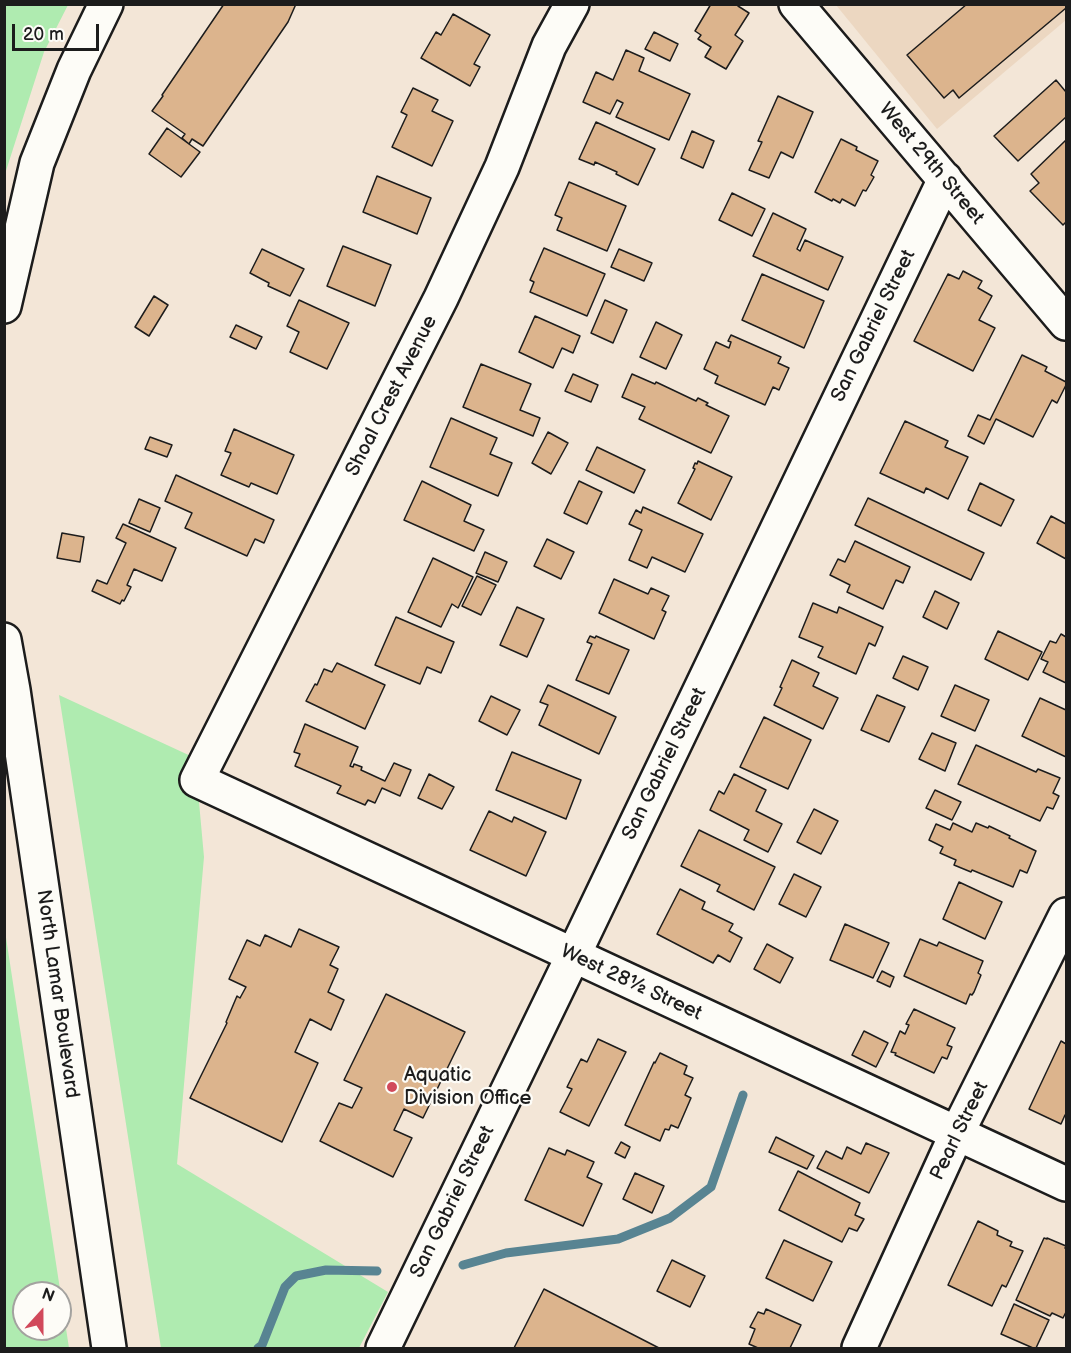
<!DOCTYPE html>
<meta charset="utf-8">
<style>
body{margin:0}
#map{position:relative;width:1071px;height:1353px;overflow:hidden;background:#f3e6d7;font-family:"Balsamiq Sans",sans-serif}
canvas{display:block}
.frame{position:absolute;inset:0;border:6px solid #1c1c1c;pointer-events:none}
.north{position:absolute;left:12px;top:1281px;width:60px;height:60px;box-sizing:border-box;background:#fdfcf7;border:2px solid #a3a29f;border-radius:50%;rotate:21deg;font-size:16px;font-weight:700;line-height:24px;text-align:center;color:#1c1c1c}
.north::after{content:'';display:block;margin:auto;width:21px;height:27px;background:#d1495b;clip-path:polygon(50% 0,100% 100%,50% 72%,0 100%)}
.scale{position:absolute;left:12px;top:24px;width:87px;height:27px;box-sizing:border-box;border:3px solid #1c1c1c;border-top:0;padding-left:8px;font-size:18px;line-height:21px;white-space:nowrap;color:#1c1c1c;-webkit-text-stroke:4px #fdfcf7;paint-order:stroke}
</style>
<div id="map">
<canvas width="1071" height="1353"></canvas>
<div class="frame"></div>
<div class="north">N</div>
<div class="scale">20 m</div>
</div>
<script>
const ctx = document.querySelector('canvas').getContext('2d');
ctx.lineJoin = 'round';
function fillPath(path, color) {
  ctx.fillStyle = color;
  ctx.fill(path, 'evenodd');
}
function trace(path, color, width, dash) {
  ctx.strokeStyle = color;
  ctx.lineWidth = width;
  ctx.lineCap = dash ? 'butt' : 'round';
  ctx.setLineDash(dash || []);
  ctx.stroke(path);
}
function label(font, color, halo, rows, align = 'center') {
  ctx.font = font + ' "Balsamiq Sans",sans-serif';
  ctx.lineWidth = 4.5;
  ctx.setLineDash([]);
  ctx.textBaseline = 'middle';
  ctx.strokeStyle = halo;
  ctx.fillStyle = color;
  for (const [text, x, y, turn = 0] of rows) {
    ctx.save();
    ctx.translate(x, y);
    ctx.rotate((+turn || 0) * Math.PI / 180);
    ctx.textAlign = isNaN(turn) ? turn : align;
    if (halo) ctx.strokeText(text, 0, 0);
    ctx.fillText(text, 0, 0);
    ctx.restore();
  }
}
const built = new Path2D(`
 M836,5h230v15l-129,109z`);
const green = new Path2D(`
 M5,4l63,1 -24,47 -39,122z
 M59,695l136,63 9,99 -27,307 211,128 -29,56h-198z
 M4,931h1l64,417h-64zM24,1293h36v36h-36z`);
const stream = new Path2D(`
 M463,1265l43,-12 112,-14 52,-21 41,-31 32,-92
 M258,1348l4,-3 23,-58 11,-11 30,-6 51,1`);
const building = new Path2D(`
 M224,4h72l-8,18 -85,124 -11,-7 -3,5 -7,-6 3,-4 -33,-23 11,-15 -1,-1z
 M711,4h28l-1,2 11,7 -14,22 8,6 -17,28 -21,-12 6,-10 -13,-8 3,-4 -6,-4z
 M967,4h99v4l-107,90 -6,-8 -9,8 -37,-43z
 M453,14l37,21 -16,29 6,3 -10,19 -49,-28 15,-26 5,3z
 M654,32l24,12 -8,17 -25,-12z
 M626,50l18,8 -5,13 51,23 -21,46 -53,-23 7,-14 -6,-3 -7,14 -27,-12 13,-30 17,8z
 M1056,80l10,12v25l-48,44 -24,-25z
 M413,88l25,12 -6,11 21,10 -21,45 -40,-19 15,-32 -6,-3z
 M778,96l35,16 -20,46 -12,-6 -12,26 -20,-8 13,-28 -4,-1z
 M596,122l59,27 -17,36 -22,-11 1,-2 -22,-10 -1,3 -15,-6z
 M167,128l33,24 -19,25 -32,-23z
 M692,131l22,10 -11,27 -22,-10z
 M841,139l16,8 -1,3 22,11 -7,14 3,2 -8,14 -3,-1 -8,16 -13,-7 -2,4 -7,-4 -1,2 -17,-9z
 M1066,140v82l-3,3 -33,-34 9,-8 -8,-9z
 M377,176l54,22 -14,36 -54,-22z
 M569,182l57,24 -19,45 -50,-21 5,-12 -7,-3z
 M732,193l33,16 -13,27 -33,-16z
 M773,213l33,16 -9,20 3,2 5,-11 38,17 -15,33 -75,-34z
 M343,246l48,19 -16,41 -48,-20z
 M544,248l61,26 -18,42 -57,-24 4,-10 -4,-2z
 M262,249l42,20 -14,27 -22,-10 1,-3 -19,-10z
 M619,249l33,14 -8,18 -33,-14z
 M963,271l19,10 -4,7 14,8 -13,24 16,8 -22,43 -59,-30 34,-67 11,5z
 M762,274l62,27 -20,47 -62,-28z
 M154,296l14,9 -19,31 -14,-9z
 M299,300l50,23 -22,46 -37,-17 9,-20 -12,-6z
 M605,300l22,10 -14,33 -22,-10z
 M535,316l45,20 -7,17 -11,-5 -9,20 -34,-16z
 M656,322l26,13 -16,34 -26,-12z
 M236,325l26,12 -6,12 -26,-12z
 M731,335l50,22 -3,6 11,5 -10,22 -6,-3 -8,18 -50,-22 3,-7 -14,-7 12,-27 13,6 2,-6 -3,-1z
 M1022,355l25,12 -2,4 21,11v3l-9,18 -5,-3 -19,37 -37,-18 -12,25 -16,-8 10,-21 12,5z
 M481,364l50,20 -11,26 20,8 -7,18 -70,-29z
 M573,374l25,11 -7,17 -26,-11z
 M632,374l23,10 1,-2 40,19 2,-3 10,5 -2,2 23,11 -18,37 -72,-34 6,-12 -23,-10z
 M451,418l46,20 -7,16 22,9 -14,33 -68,-29z
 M905,421l43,20 -3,6 23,10 -20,42 -22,-11 -2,5 -44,-20z
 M234,429l60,26 -17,39 -26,-11 -2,4 -28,-12 10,-22 -6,-2z
 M548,432l20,11 -17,31 -19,-11z
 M150,437l22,8 -5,12 -22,-8z
 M597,447l48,23 -11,23 -48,-23z
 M698,461l34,16 -21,43 -33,-17 17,-34 -2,-1 2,-5 2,1z
 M176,475l98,45 -10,23 -9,-4 -8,17 -62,-28 7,-15 -27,-12z
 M422,481l49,24 -7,16 20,9 -10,21 -70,-31z
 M579,481l23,11 -15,32 -23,-11z
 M980,483l34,17 -13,26 -33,-16z
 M868,498l116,55 -13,27 -116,-55z
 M139,499l21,9 -10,24 -21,-9z
 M643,507l60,27 -18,38 -33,-15 -5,11 -18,-8 13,-30 -13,-6 7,-14 5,3z
 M1051,516l15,8v35l-29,-16z
 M123,524l53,24 -14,33 -28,-12 -7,16 4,2 -7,14 -2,-1 -2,4 -28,-13 5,-11 10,4 19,-41 -10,-5z
 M62,533l22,4 -4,25 -23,-4z
 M547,539l27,13 -13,27 -27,-13z
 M855,541l55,26 -7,16 -7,-3 -13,29 -36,-17 3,-7 -20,-10 8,-16 7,3z
 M485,552l22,10 -9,20 -22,-9z
 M433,558l40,19 -15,31 -6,-4 -11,23 -33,-15z
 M477,576l19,9 -15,30 -19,-9z
 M614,579l34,15 3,-6 18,8 -7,14 4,2 -12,27 -55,-26z
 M935,591l24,12 -12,26 -24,-12z
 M813,603l24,10 2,-6 44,20 -8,19 -6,-3 -13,31 -38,-17 5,-10 -24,-10z
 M517,607l27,12 -17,38 -27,-12z
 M396,617l58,25 -13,31 -14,-6 -7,17 -45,-19z
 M998,631l44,21 -14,28 -43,-21z
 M1061,634l5,3v46l-23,-11 5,-10 -7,-3 9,-18 6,2z
 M590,636l5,2 1,-2 33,14 -20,44 -33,-14 16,-36 -5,-2z
 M903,656l25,11 -10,23 -25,-12z
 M792,660l27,13 -6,13 25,12 -15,31 -49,-24 8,-17 -2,-1z
 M337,663l48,22 -20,44 -59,-28 9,-17 2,1 7,-16 8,3z
 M548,685l68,32 -17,37 -60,-29 9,-20 -8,-3z
 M955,685l34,15 -14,31 -34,-15z
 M877,695l28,12 -16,35 -28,-12z
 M491,696l29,14 -13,25 -28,-14z
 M1040,698l26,12v47l-44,-21z
 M764,717l47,23 -23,49 -48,-22z
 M305,724l53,23 -8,19 3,1 1,-3 8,3 -1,3 24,11 9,-18 17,7 -11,26 -18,-8 -7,15 -7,-3 -3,5 -28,-12 4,-7 -46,-20 5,-12 -6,-2z
 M932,733l24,10 -11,28 -26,-12z
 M976,745l60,27 2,-3 22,9 -7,15 6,3 -6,13 -6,-2 -7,14 -82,-37z
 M512,752l69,28 -15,39 -70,-29z
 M429,774l25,13 -12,22 -24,-11z
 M734,774l32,16 -10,21 26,13 -14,28 -24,-12 5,-10 -39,-20 9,-19 5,3z
 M935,790l26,12 -9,18 -26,-12z
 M814,809l24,12 -17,33 -24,-12z
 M489,811l23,11 2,-5 32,15 -20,44 -56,-26z
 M953,823l19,9 4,-9 12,5 1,-2 21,10 -1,2 27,13 -9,22 -7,-3 -7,17 -41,-17 -1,2 -17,-7 2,-5 -16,-7 3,-6 -14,-7 7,-16 14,6z
 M699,830l76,37 -21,43 -37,-19 3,-6 -39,-19z
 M794,874l27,13 -15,30 -27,-13z
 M959,882l43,20 -17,37 -42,-20z
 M680,889l25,13 -3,7 31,15 -4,7 13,7 -12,24 -12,-7 -5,8 -56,-29z
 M845,924l44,19 -16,35 -43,-18z
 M299,929l40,18 -9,18 8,4 -10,23 16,8 -13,30 -21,-11 -15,33 23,11 -36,79 -92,-44 37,-75 -1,-1 11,-26 3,2 6,-11 -17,-8 18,-39 13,6 5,-11 26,12z
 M920,939l17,7 2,-4 44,19 -5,12 3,2 -7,17 -2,3 -2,-1 -4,10 -62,-28z
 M767,944l26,14 -13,25 -26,-14z
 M882,971l12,6 -4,10 -13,-6z
 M386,994l79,38 -42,86 -19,-9 -10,21 18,8 -19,39 -73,-36 19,-38 13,5 10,-20 -18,-8z
 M914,1009l41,19 -8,17 5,2 -5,12 -5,-2 -8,16 -39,-18 1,-2 -5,-1 9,-21 5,3 4,-9 -3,-1z
 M864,1031l24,12 -12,24 -24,-12z
 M598,1039l28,13 -37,74 -29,-14 12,-23 -5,-2 14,-28 6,3z
 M1061,1041l5,3v72l-1,-1 -4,9 -32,-15z
 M660,1053l27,13 -3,8 9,4 -8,17 6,3 -13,30 -7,-3 -2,5 -4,-1 -5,12 -35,-16 29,-63 1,1z
 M776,1137l38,19 -7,13 -38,-17z
 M621,1142l9,5 -5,11 -10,-5z
 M866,1143l23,10 -20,40 -52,-25 9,-17 16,8 5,-12 14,7z
 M549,1148l16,7 2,-5 27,12 -7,15 15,7 -19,42 -58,-26z
 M798,1171l62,32 -5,12 9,4 -7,12 -8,-3 -7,14 -63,-32z
 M635,1173l29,13 -12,27 -29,-14z
 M978,1221l20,10 -1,4 15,7 -2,4 13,5 -17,36 -4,-2 -10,21 -44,-21z
 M1044,1238l3,1v-1l19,8 -1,2 1,1v63l-3,6 -11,-5 -2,3 -34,-16z
 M784,1240l48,22 -19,39 -47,-23z
 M672,1260l33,16 -15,31 -33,-16z
 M544,1289l115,59h-145z
 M1014,1304l35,16 -13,28h-3l-32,-14z
 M766,1309l35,16 -11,23h-32l-9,-4 6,-15 -5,-2 8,-15 6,2z`);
const minor = new Path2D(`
 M572,4l-23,42 -47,121 -61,131 -244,482 869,404
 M796,4l270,319
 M383,1348l190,-392 372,-777
 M859,1348l98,-215 109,-218`);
const major = new Path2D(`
 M4,306l33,-143 37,-93 32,-66
 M4,640l9,50 96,658`);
const markers = [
 [392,1087,6,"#d1495b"]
];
const streetNames = [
 ["West 29th Street",931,164,50],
 ["San Gabriel Street",874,326,-64],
 ["Shoal Crest Avenue",392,396,-63],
 ["San Gabriel Street",665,764,-64],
 ["West 28½ Street",631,983,25],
 ["North Lamar Boulevard",57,994,82],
 ["Pearl Street",960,1131,-64],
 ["San Gabriel Street",453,1202,-64]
];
const poiNames = [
 ["Aquatic",404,1076],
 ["Division Office",404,1099]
];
fillPath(built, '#ecd7c1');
fillPath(green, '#afebb0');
trace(stream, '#588492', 9);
fillPath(building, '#dcb48d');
trace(building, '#1c1c1c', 1.5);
trace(minor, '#1c1c1c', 38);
trace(major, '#1c1c1c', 38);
trace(minor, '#fdfcf7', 33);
trace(major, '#fdfcf7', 33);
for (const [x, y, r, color] of markers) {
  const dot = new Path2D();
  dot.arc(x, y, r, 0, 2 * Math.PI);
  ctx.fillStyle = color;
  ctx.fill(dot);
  trace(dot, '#fdfcf7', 2);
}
label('20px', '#1c1c1c', '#fdfcf7', streetNames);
label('20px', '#1c1c1c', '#fdfcf7', poiNames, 'left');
</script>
